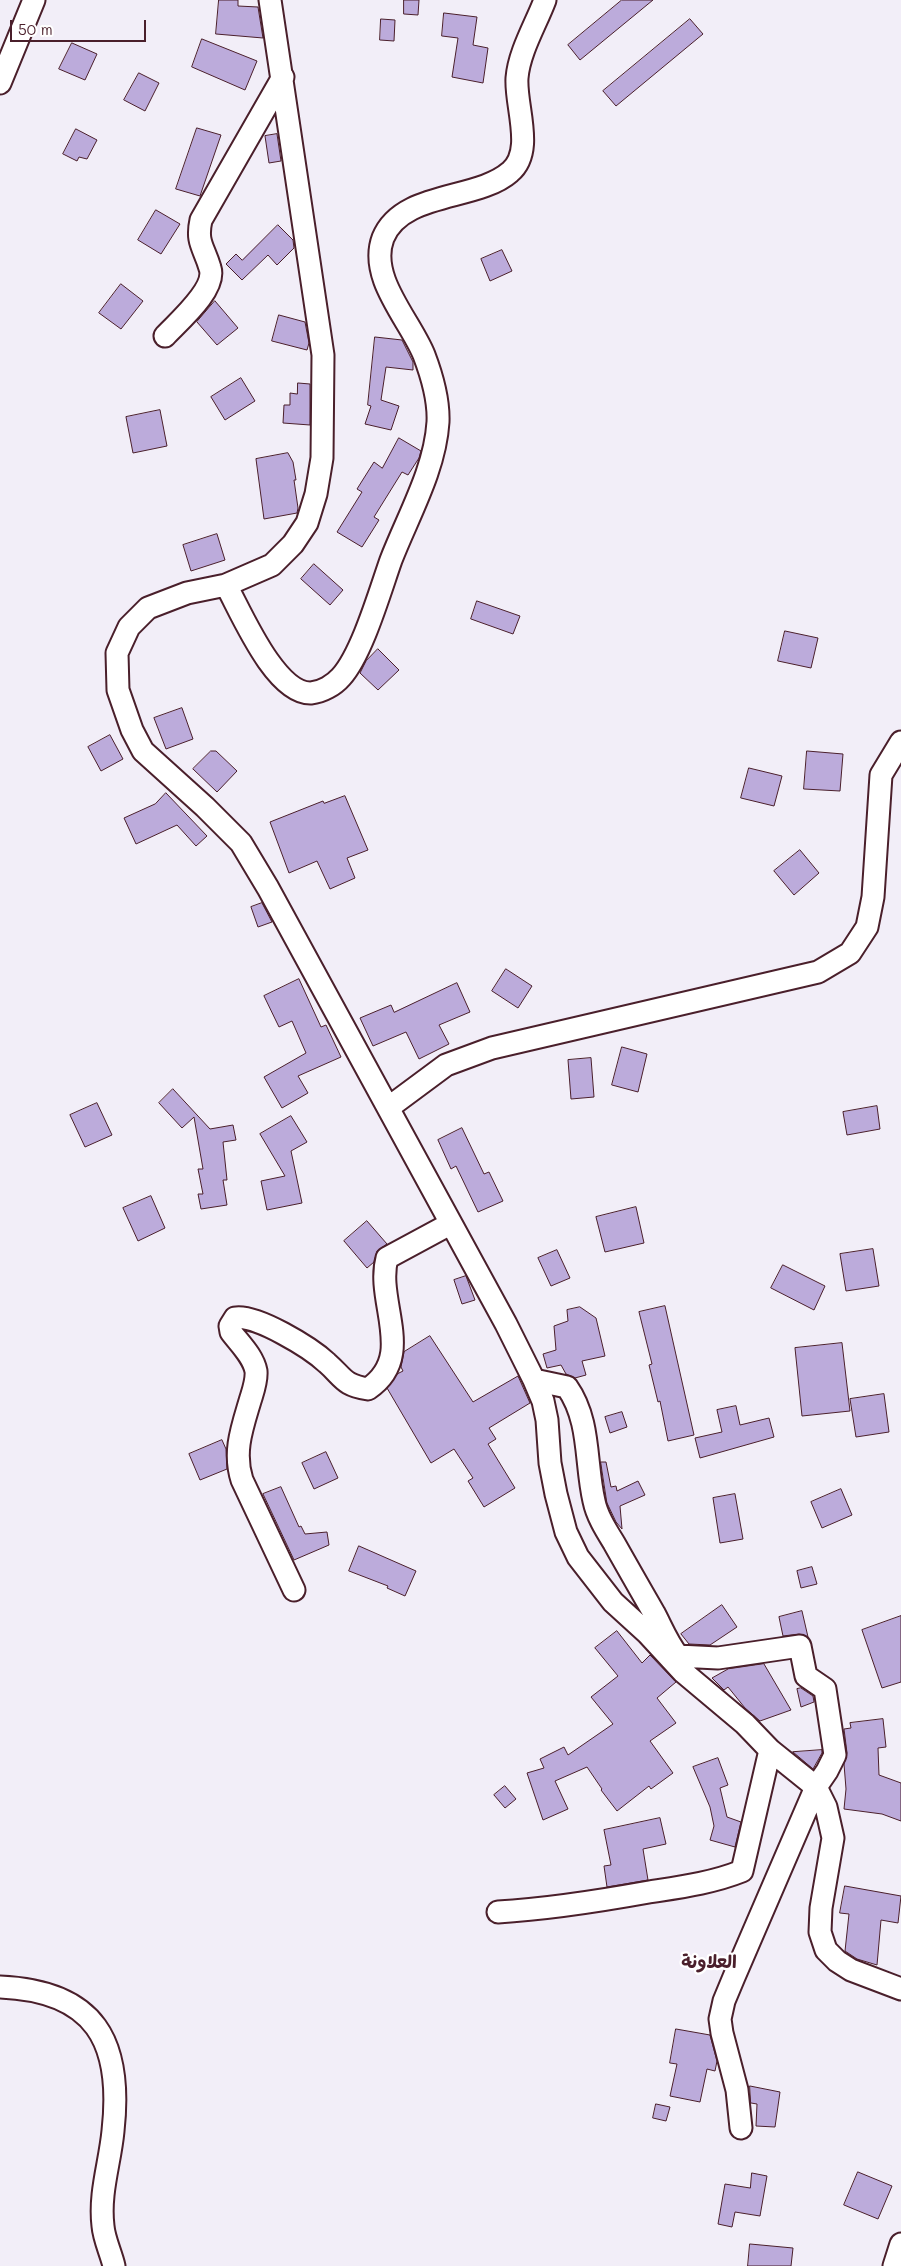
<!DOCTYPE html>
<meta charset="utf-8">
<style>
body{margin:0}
#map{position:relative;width:901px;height:2266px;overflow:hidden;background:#f2eef8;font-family:Mali,sans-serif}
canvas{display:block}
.scale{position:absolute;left:10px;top:20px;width:136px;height:22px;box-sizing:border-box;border:2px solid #4a1f2b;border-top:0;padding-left:6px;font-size:15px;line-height:18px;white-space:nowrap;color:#4a1f2b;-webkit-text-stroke:4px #fff;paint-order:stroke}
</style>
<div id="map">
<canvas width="901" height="2266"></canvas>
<div class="scale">50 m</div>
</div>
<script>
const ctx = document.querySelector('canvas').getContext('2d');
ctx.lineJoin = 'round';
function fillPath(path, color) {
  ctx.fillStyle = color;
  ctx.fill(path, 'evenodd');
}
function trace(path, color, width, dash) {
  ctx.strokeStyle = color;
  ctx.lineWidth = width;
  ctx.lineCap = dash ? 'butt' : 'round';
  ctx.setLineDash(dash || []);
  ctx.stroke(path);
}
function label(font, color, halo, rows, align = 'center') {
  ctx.font = font + ' Mali,"Playpen Sans Arabic",sans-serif';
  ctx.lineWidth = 4.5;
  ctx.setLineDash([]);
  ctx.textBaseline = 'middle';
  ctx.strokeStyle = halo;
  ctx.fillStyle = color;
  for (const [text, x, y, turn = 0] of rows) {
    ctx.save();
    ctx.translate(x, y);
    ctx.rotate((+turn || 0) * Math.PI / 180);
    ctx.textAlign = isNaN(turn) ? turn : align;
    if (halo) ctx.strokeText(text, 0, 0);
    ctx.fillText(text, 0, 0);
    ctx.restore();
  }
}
const building = new Path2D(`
 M219,0h19v6l20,1 5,31 -47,-4z
 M404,0h15l-1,15 -14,-1z
 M622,0h31l-73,60 -12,-15z
 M444,13l33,4 -4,28 15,3 -5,35 -31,-6 6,-39 -16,-2z
 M381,19l14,1 -1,21 -14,-1z
 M690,19l13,15 -87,72 -13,-15z
 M202,39l55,22 -12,29 -53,-23z
 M72,43l25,11 -12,26 -26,-11z
 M139,73l20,10 -14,28 -21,-11z
 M197,128l24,7 -21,61 -24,-7z
 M76,129l21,11 -10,19 -8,-2 -2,4 -14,-7z
 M277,134l4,27 -12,2 -4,-27z
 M156,210l24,14 -19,30 -23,-14z
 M278,225l15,15 1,8 -17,17 -9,-10 -26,25 -16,-16 10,-10 6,6z
 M502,250l10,21 -22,10 -9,-22z
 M121,284l22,17 -22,28 -22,-16z
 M215,301l23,27 -21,17 -20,-23z
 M279,315l26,7 4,21 -2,7 -35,-9z
 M375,337l27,3 11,22v8l-27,-3 -5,33 18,6 -8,24 -26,-6 6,-18 -3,-1z
 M241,378l14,23 -30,19 -14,-23z
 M298,383l12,1v41l-27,-2 1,-18h6v-12l7,1z
 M160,410l7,36 -34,7 -7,-36z
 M399,438l22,13 -2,7 -11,17 -6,-3 -28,45 5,3 -17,27 -25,-15 25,-40 -5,-3 17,-27 8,6z
 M288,453l5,9 3,18h-2l4,28 -1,5 -33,6 -8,-60z
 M217,534l8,26 -34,11 -8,-26z
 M314,564l29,26 -13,15 -29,-26z
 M477,601l43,15 -7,18 -42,-15z
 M785,631l33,7 -7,30 -33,-7z
 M378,649l21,21 -21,20 -18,-17 6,-12z
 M182,708l11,31 -27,10 -12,-31z
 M110,735l13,24 -22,12 -13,-24z
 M211,751h5l21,20 -20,21 -24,-23z
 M807,751l36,3 -3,37 -36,-2z
 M749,768l33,8 -8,30 -33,-8z
 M166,793l41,43 -11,10 -19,-21 -41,19 -12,-26 31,-14z
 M345,796l23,54 -21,8 8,20 -25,11 -13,-28 -28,12 -19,-51 53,-21 1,2z
 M800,850l19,23 -25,22 -20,-24z
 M262,903l10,19 -14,5 -7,-20z
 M506,969l26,17 -14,22 -26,-17z
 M299,979l22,48 5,-2 15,32 -43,19 10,17 -26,15 -18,-31 42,-24 -14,-32 -13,6 -15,-31z
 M457,983l13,29 -31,13 10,19 -30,15 -13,-27 -33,14 -13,-28 31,-13 3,7z
 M622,1047l25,7 -9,38 -26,-7z
 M591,1058l3,39 -23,2 -3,-39z
 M173,1089l37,40 23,-4 3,15 -13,2 4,38h-4l4,25 -26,4 -3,-15h5l-5,-25h5l-9,-52 -12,11 -23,-25z
 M97,1103l15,32 -27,12 -15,-32z
 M877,1106l3,23 -33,6 -4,-23z
 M291,1116l16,26 -16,9 11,52 -35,7 -6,-29 24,-5 -25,-42z
 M462,1128l22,46 5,-2 14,29 -25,11 -22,-46 -5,3 -13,-29z
 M151,1196l14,32 -27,13 -15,-33z
 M636,1207l8,36 -39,9 -9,-35z
 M367,1221l20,23 -10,7 -3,11 -7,6 -23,-27z
 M873,1249l6,37 -33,5 -6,-37z
 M557,1250l13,28 -19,8 -13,-28z
 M783,1265l42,21 -11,24 -43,-22z
 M466,1276l9,24 -13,4 -8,-24z
 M665,1306l29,129 -26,6 -8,-40 -2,1 -9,-37 3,-1 -13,-52z
 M580,1307l16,11 9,38 -23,5 4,14 -11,3 -9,-4 -5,-9 -14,3 -4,-14 13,-4 -2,-24 14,-5 -1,-11z
 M430,1336l43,66 45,-26 12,27 -41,25 7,11 -8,5 27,44 -31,19 -16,-26 5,-3 -19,-29 -23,14 -44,-75 10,-14 6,-3 -2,-4 3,-15z
 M842,1343l8,68 -48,5 -7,-68z
 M884,1394l5,38 -33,5 -6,-38z
 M736,1406l4,19 29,-7 5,19 -74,21 -5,-20 27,-6 -5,-22z
 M622,1412l5,15 -17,6 -5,-16z
 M222,1440l4,9 1,20 -27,11 -11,-26z
 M326,1452l12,26 -24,11 -12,-26z
 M601,1462h5l5,25 5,-1 1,5 21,-10 7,14 -25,11 2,23 -6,-7 -9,-19z
 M281,1487l18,40 2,-1 4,8 22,-2 2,13 -35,15 -31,-66z
 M841,1489l11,26 -30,13 -11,-26z
 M735,1494l8,45 -23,4 -7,-45z
 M359,1546l57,25 -11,25 -18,-8 1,-2 -39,-15z
 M812,1567l5,17 -16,4 -4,-17z
 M722,1605l15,22 -27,18 -21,-1 -8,-10z
 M802,1611l6,26 -9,-3 -16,2 -4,-19z
 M901,1616v66l-19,6 -20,-58z
 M617,1631l25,32 8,-8 26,27 -19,16 19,25 -26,18 23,32 -22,16 -2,-3 -32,25 -16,-21 1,-1 -15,-22 -32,14 13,28 -25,11 -16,-47 17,-5 -4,-9 24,-12 4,8 45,-31 -22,-27 27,-21 -23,-28z
 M764,1664l27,46 -31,11 -15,-13 -17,-21 -4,3 -12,-12 16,-9z
 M801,1688l12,8 1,6 -13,5 -4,-18z
 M883,1719l3,28 -8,1 1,27 22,8v38l-19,-7 -38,-5 2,-20 -2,-25 3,-11 -3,-24 7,-1 -1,-5z
 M822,1750v3l-9,16 -20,-17z
 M718,1758l10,27 -8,3 7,29 14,5 -6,25 -25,-7 4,-14 -4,-19 -17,-40z
 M505,1786l11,13 -11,9 -11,-13z
 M660,1818l6,26 -23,5 5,31 -41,7 -3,-21 7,-1 -7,-35z
 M845,1886l56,10 -3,27 -17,-3 -4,45 -20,-6 -12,-8 4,-37 -9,-1z
 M676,2029l34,6 7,26 -2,10 -8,-2 -7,33 -30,-6 7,-32 -7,-1z
 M750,2086l30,6 -5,35 -19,-1 1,-22 -6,-1z
 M656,2104l14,3 -4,14 -13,-3z
 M858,2172l34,14 -14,33 -34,-14z
 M752,2173l15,3 -7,40 -25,-4 -3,15 -14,-3 7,-40 25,4z
 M750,2244l43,4 -2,18h-43z`);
const minor = new Path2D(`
 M270,0l53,355 -1,103 -6,36 -9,29 -14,21 -21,21 -46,20 -39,8 -39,15 -19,19 -12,26 1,37 14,40 11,21 62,56 36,36 27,45 238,436 28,56 9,21 4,19 3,43 6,31 10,38 12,25 35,45 34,31 36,39 62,52 25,26 46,37 10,20 7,31 -12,70 -1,24 6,18 11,11 14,9 50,19
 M0,83l34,-83
 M165,336c14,-15 52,-47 45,-68 -6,-21 -14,-25 -9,-48l82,-143
 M226,585c15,27 49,109 85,108 11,-1 23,-8 30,-16 21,-23 39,-86 50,-117 17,-44 44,-90 47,-138 1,-23 -6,-46 -14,-67 -14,-35 -56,-77 -41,-117 19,-47 94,-37 127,-66 25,-21 5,-66 7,-94 2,-26 19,-54 28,-78
 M388,1108l58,-43 46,-17 326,-76 32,-19 17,-26 6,-30 8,-122 20,-33
 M534,1380l33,7c24,34 18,76 27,114 3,15 12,29 20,42 13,23 26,46 40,70 8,15 13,29 24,43l40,2 82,-12 6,30 19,13 10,66 -8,16 -11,16 -82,190 -10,24 -4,18 2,14 15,57 4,38
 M294,1590l-52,-110c-9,-28 0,-52 8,-79 3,-10 7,-20 6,-30 -3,-15 -16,-27 -25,-39l-1,-6 5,-8c21,-4 76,30 92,45 17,15 16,22 41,26 49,-33 7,-87 19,-131l63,-34
 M498,1912c51,-3 101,-11 151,-20 32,-5 63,-9 93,-21l28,-121
 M0,1987c95,4 123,54 113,144 -3,32 -14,62 -10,95 1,13 8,27 11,40
 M894,2266l7,-22`);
const quarterNames = [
 ["العلاونة",709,1962]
];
fillPath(building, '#bcabdb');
trace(building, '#4a1f2b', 1);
trace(minor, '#4a1f2b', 25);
trace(minor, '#fff', 21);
label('bold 18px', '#4a1f2b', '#fff', quarterNames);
</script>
